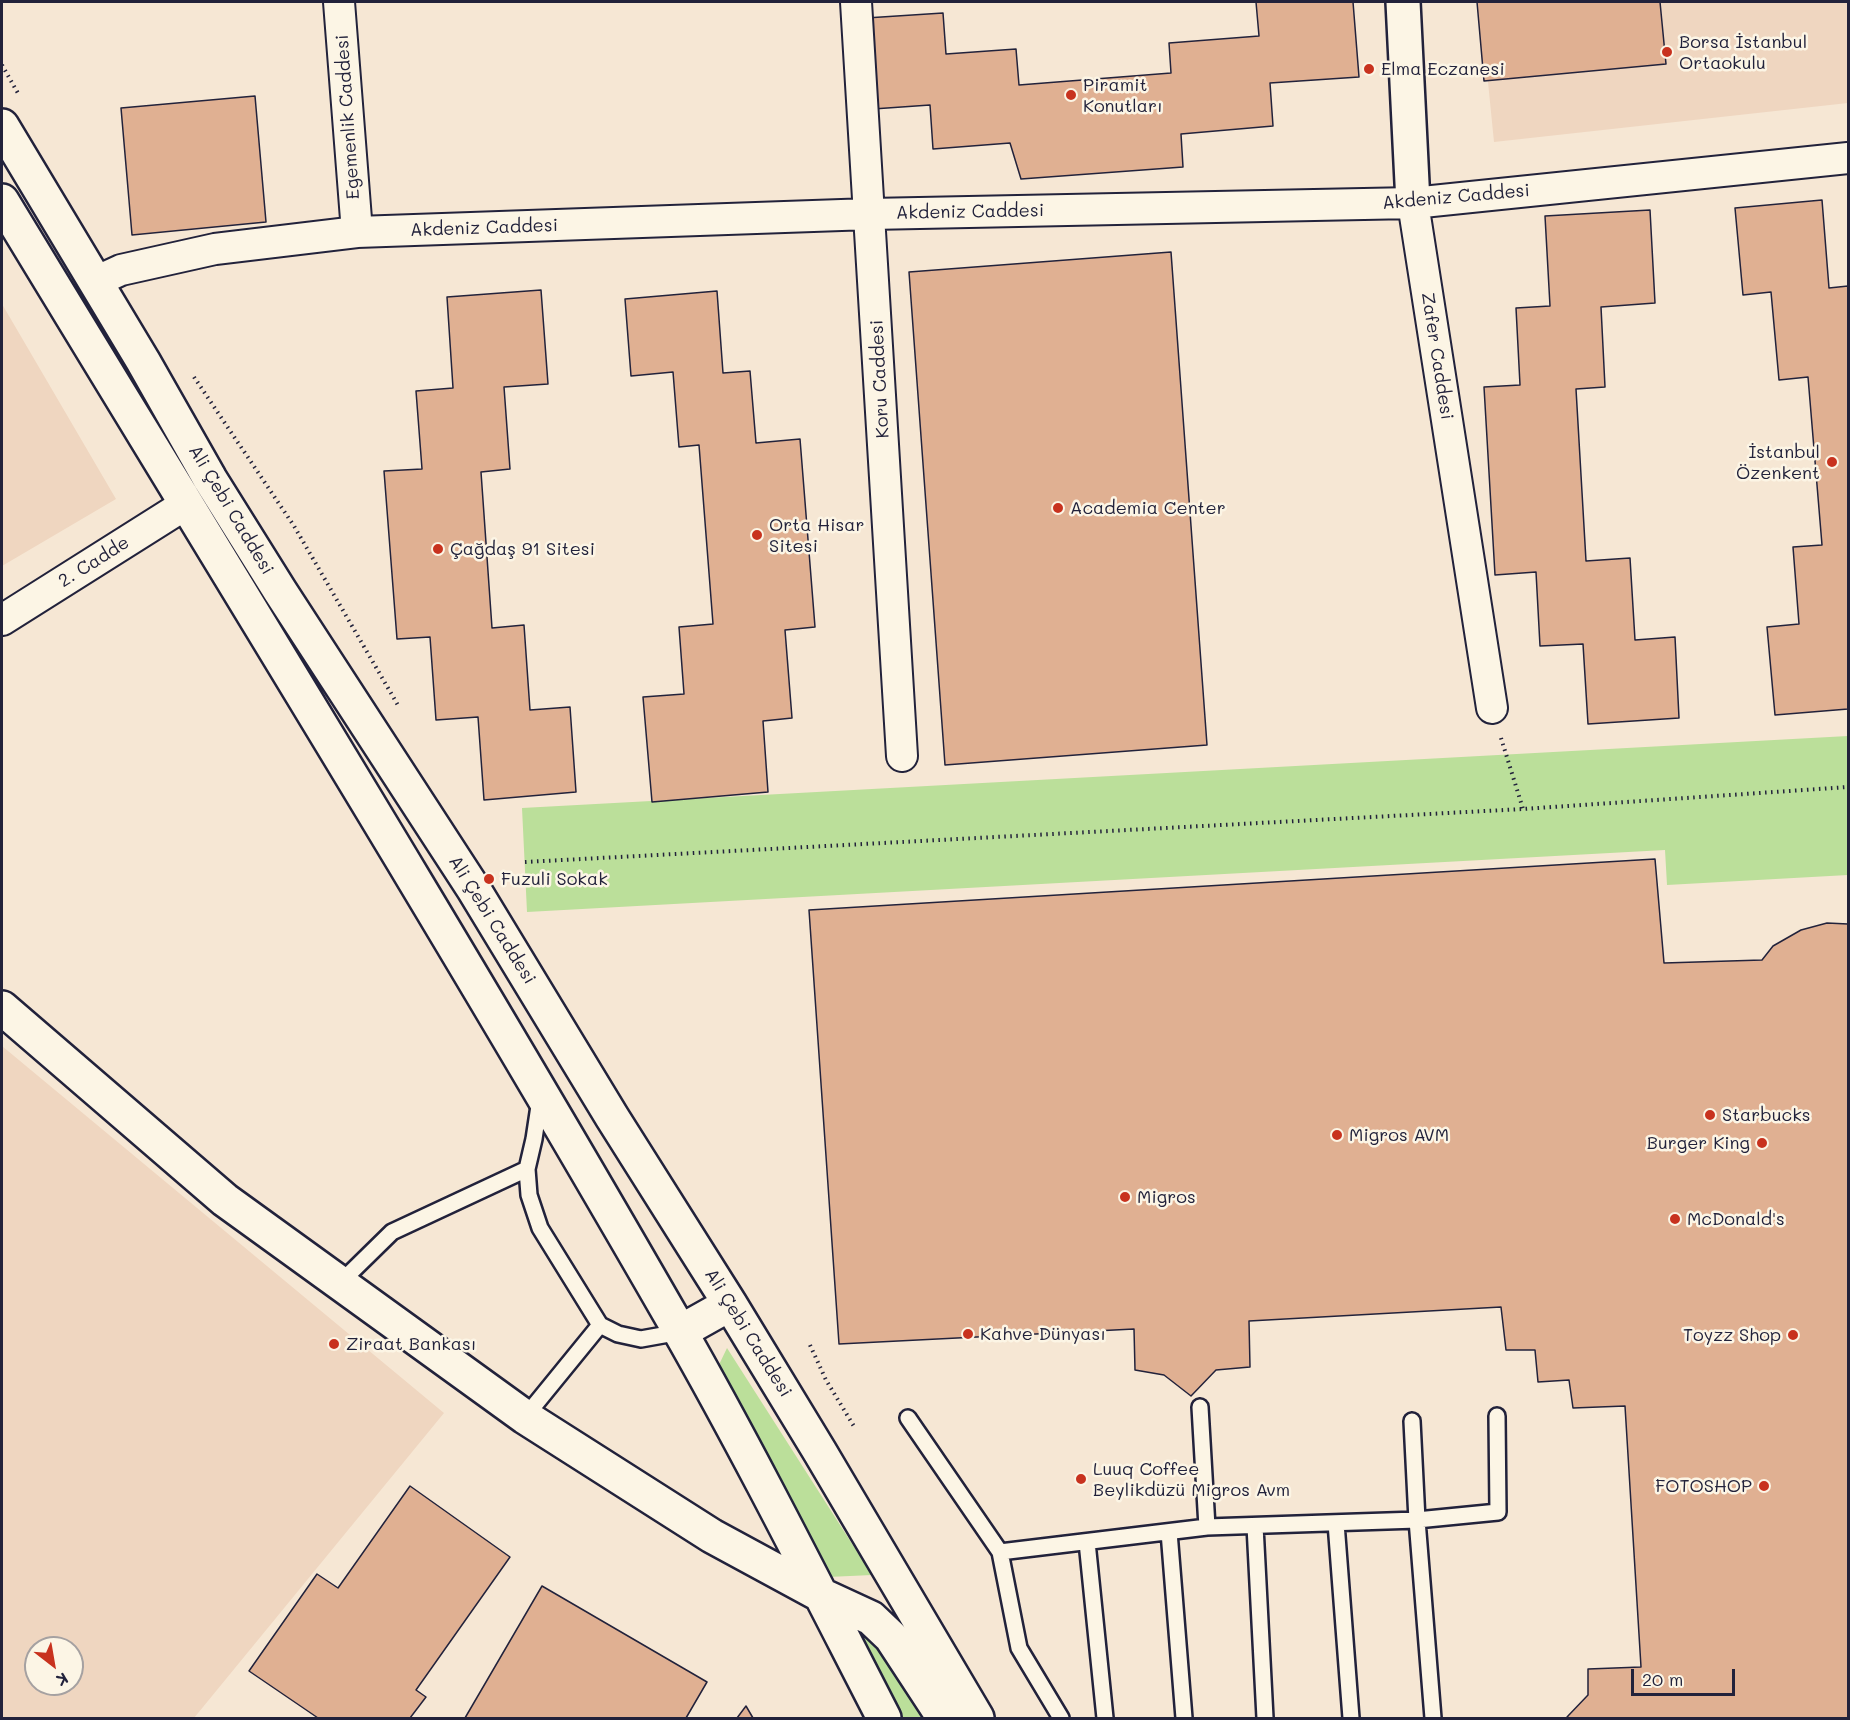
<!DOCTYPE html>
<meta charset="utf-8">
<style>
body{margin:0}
#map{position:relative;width:1850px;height:1720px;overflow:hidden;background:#f6e7d4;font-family:Mali,sans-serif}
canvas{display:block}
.frame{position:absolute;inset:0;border:3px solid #22223b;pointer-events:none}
.north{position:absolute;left:24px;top:1636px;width:60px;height:60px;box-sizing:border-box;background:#fcf5e5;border:2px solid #a5a1a1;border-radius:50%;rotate:149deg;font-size:16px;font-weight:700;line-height:24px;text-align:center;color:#22223b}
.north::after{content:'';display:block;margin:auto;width:21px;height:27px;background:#c8321e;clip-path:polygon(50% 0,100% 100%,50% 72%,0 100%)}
.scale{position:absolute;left:1631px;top:1669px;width:104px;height:27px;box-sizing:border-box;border:3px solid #22223b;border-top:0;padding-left:8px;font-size:18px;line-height:21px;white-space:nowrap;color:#22223b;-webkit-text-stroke:4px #fcf5e5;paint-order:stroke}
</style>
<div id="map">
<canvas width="1850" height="1720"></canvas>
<div class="frame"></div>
<div class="north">K</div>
<div class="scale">20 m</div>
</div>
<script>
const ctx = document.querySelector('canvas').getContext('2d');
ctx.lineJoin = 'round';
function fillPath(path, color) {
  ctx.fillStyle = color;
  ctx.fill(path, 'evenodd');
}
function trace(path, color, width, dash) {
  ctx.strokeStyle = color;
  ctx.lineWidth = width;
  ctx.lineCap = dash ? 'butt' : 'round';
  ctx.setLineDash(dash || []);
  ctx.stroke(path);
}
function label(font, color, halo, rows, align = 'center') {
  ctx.font = font + ' Mali,sans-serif';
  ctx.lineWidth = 5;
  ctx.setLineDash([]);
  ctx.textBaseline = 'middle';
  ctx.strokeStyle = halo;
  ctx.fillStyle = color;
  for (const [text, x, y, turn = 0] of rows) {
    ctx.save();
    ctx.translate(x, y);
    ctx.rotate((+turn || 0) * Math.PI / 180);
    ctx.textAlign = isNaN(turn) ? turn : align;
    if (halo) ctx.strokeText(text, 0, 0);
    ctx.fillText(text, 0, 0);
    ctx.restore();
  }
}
const built = new Path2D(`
 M1480,2h368v101l-354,39z
 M2,304l114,195 -114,67z
 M2,1046l442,367 -250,305h-192zM36,1648h36v36h-36z`);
const green = new Path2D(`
 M1848,736v139l-181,10 -2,-35 -1138,62 -5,-104z
 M727,1348l145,227 -44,2 -112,-206z
 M884,1631l54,87h-38l-41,-78z`);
const building = new Path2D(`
 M1256,2h97l6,75 -89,6 3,43 -92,8 2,33 -162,12 -11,-36 -77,6 -3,-44 -57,4 -7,-91 77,-5 3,41 70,-5 3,36 152,-12 -2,-30 90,-7z
 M1477,2h183l6,62 -182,17z
 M255,96l11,126 -134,13 -11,-127z
 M1822,200l7,88 19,-2v423l-73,6 -8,-88 32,-3 -6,-77 29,-2 -14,-168 -29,3 -8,-88 -28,3 -8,-87z
 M1650,210l5,93 -54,4 4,80 -29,2 10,172 44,-3 5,82 40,-3 4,81 -91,6 -5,-80 -43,2 -4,-74 -41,3 -11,-188 36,-2 -4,-77 34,-2 -5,-90z
 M1171,252l36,493 -262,20 -36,-493z
 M541,290l7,94 -44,3 6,82 -29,3 11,156 32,-3 6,85 40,-3 6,85 -92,8 -6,-83 -42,3 -6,-83 -33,2 -13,-168 38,-2 -6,-78 37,-3 -6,-91z
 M717,291l6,82 27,-2 6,72 44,-4 15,188 -30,3 7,88 -29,3 5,71 -116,10 -9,-105 41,-3 -5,-67 34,-3 -14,-179 -20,2 -6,-75 -42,4 -6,-77z
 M1655,859l9,104 98,-3 11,-14 28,-16 26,-7 21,1v794h-279l-2,-1 21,-22v-26l53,-2 -16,-261 -52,2 -4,-28 -31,2 -3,-32h-29l-5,-43 -252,14 1,46 -34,3 -25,26 -27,-21 -29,-5 -1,-41 -295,15 -30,-434z
 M410,1486l100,71 -94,133 10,7 -16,21h-92l-69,-47 68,-97 21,14z
 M542,1586l165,96 -21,36h-221z
 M746,1706l7,12h-16z`);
const path = new Path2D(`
 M2,65l17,30
 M194,377l100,149 105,181
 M1501,738l22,71
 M525,862l998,-53 325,-22
 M810,1345l16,35 29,48`);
const lane = new Path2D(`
 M538,1099l1,7 -5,33 -7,30 2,26 11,33 60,97 18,9 23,5 39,-7
 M340,1283l52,-51 135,-63
 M1200,1407l7,120
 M525,1417l75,-92
 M908,1418l92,134 19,96 42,70
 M1412,1421l5,99 16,198
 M1336,1523l15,195
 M1255,1526l10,192
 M1169,1532l15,186
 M1087,1542l18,176
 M1000,1552l207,-25 210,-7 81,-8 -1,-96`);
const street = new Path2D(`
 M339,2l18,230
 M856,2l46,754
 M1413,203l79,505
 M95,282l26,-12 94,-21 142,-17 513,-18 543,-11 435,-45
 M2,620l184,-116`);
const secondary = new Path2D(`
 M1403,2l10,201
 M2,126l141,235 67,118 70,112 193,297 139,229 118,187 90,148 157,266
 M2,201c227,374 458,747 676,1127 73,128 139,260 206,390
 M2,1008l223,192 300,217 187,119 107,58 52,24 20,19 53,81
 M680,1332l50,-28`);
const markers = [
 [1667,52,6,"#c8321e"],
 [1369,69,6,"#c8321e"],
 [1071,95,6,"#c8321e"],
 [1832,462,6,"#c8321e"],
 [1058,508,6,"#c8321e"],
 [757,535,6,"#c8321e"],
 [438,549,6,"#c8321e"],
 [489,879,6,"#c8321e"],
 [1710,1115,6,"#c8321e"],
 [1337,1135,6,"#c8321e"],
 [1762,1143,6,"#c8321e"],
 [1125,1197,6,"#c8321e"],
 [1675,1219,6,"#c8321e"],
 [968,1334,6,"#c8321e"],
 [1793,1335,6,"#c8321e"],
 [334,1344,6,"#c8321e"],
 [1081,1479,6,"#c8321e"],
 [1764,1486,6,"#c8321e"]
];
const poiNames = [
 ["Borsa İstanbul",1679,42],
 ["Ortaokulu",1679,63],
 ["Elma Eczanesi",1381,69],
 ["Piramit",1083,85],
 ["Konutları",1083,106],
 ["İstanbul",1820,452,"right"],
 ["Özenkent",1820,473,"right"],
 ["Academia Center",1070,508],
 ["Orta Hisar",769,525],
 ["Sitesi",769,546],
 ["Çağdaş 91 Sitesi",450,549],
 ["Fuzuli Sokak",501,879],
 ["Starbucks",1722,1115],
 ["Migros AVM",1349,1135],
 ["Burger King",1750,1143,"right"],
 ["Migros",1137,1197],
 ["McDonald's",1687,1219],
 ["Kahve Dünyası",980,1334],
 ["Toyzz Shop",1781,1335,"right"],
 ["Ziraat Bankası",346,1344],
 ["Luuq Coffee",1093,1469],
 ["Beylikdüzü Migros Avm",1093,1490],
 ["FOTOSHOP",1752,1486,"right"]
];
const streetNames = [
 ["Egemenlik Caddesi",348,117,-94],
 ["Akdeniz Caddesi",1456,197,-5],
 ["Akdeniz Caddesi",970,212,-1],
 ["Akdeniz Caddesi",484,228,-2],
 ["Zafer Caddesi",1437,356,81],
 ["Koru Caddesi",880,379,-93],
 ["Ali Çebi Caddesi",231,510,59],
 ["2. Cadde",94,562,-32],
 ["Ali Çebi Caddesi",492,920,58],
 ["Ali Çebi Caddesi",748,1333,58]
];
fillPath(built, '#efd6c0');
fillPath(green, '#bbdf9a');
fillPath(building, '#e0b092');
trace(building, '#22223b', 1.5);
trace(lane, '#22223b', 20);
trace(street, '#22223b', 34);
trace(secondary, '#22223b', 38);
trace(path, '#22223b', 4, [1.5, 4.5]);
trace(lane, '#fcf5e5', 15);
trace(street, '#fcf5e5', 30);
trace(secondary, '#fcf5e5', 33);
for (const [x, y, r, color] of markers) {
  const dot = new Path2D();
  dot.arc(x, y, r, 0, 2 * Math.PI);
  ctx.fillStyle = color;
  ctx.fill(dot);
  trace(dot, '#fcf5e5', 2);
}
label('18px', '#22223b', '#fcf5e5', poiNames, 'left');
label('18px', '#22223b', '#fcf5e5', streetNames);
</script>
